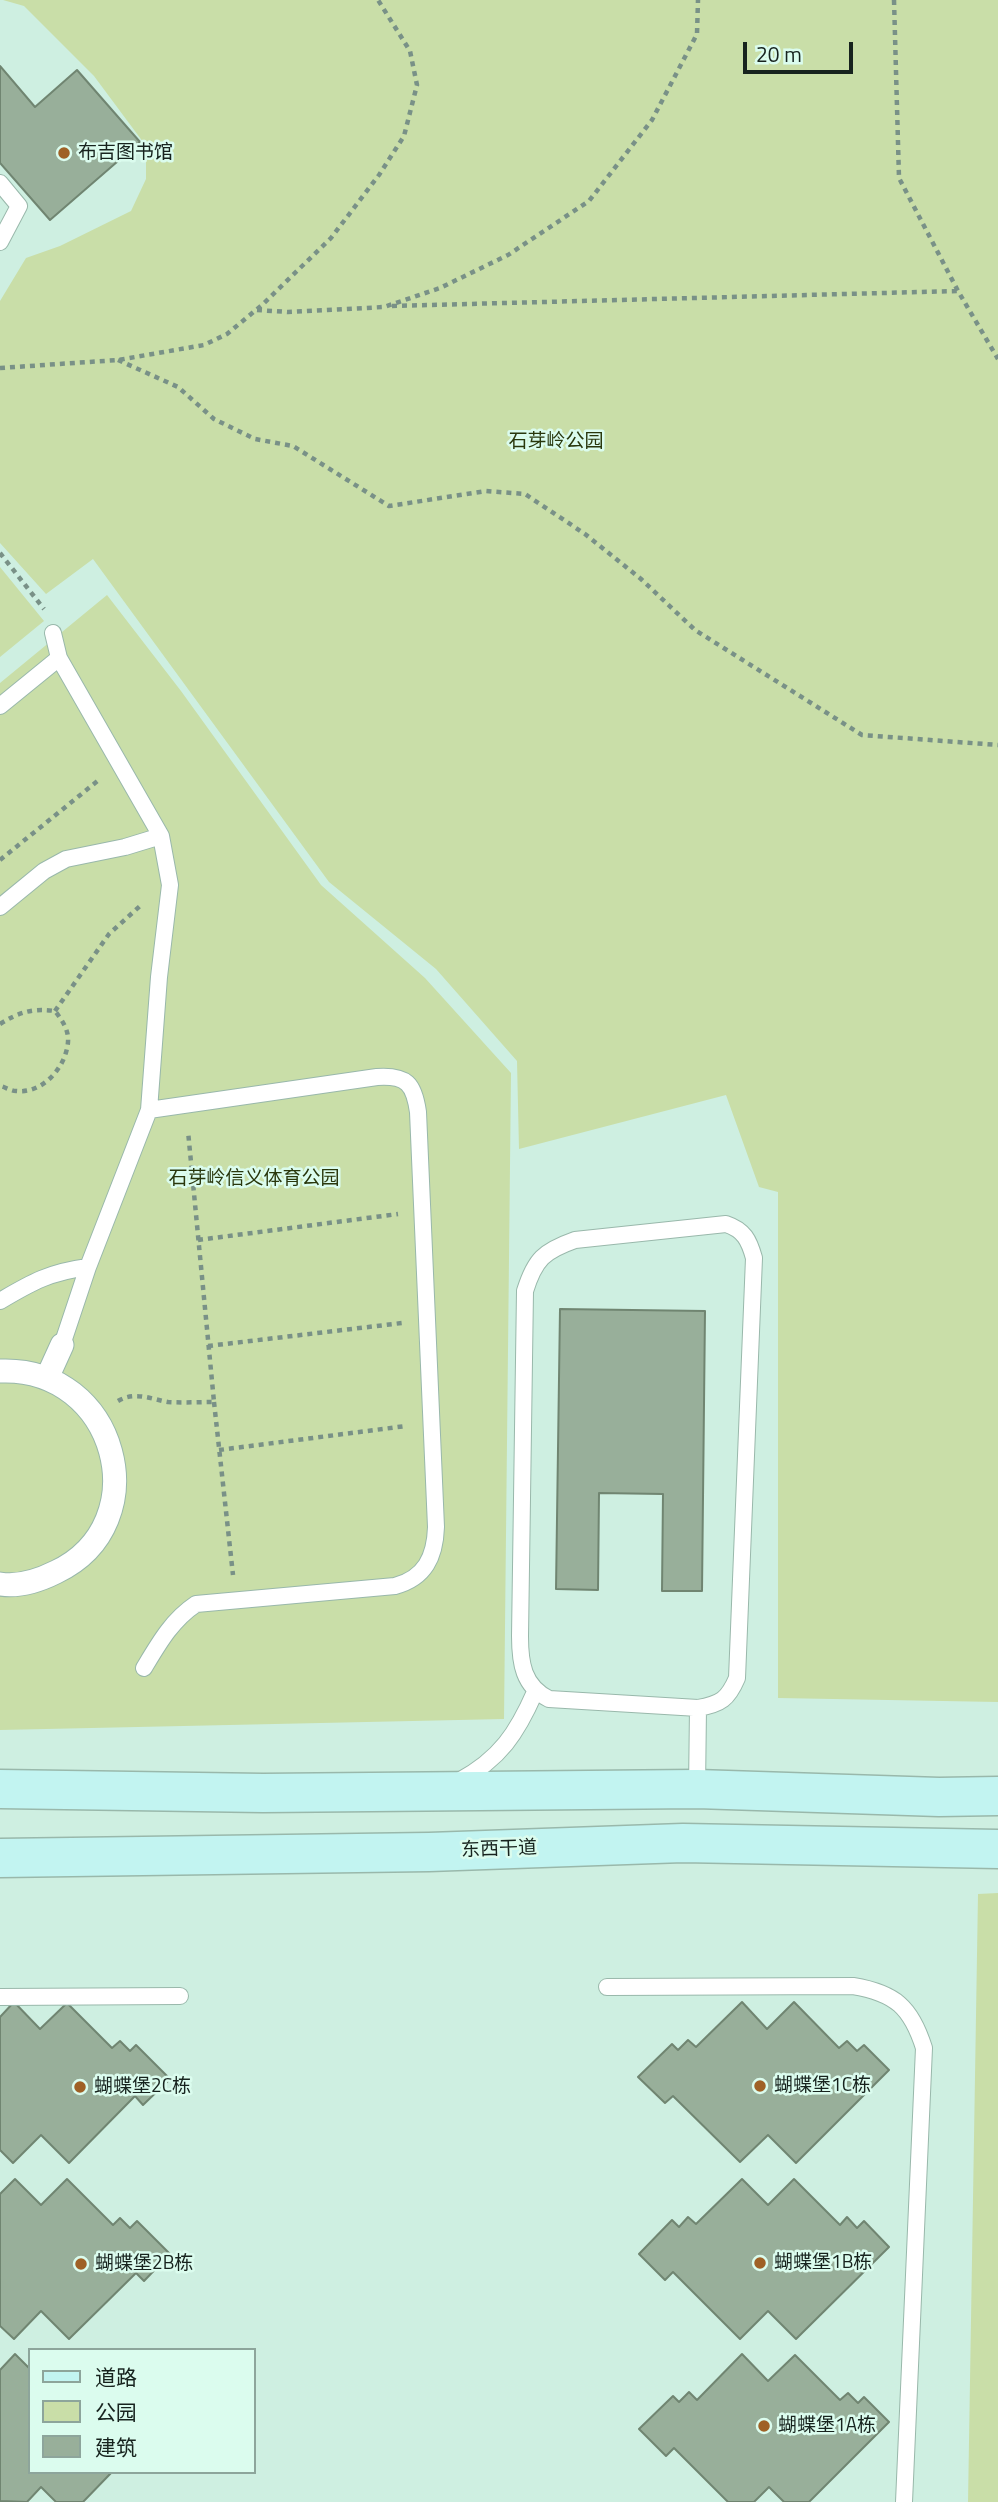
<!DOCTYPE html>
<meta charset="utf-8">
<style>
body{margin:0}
#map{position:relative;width:998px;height:2502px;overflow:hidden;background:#ceefe1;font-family:"Titillium Web","Noto Sans SC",sans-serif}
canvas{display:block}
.legend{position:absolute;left:28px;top:2348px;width:228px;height:126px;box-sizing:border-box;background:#dbfcee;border:2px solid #8da59b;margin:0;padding:9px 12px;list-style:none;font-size:21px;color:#17231e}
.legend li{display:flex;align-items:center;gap:14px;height:35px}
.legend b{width:35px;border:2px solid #8da59b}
.scale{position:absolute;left:743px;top:42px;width:110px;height:32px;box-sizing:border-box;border:4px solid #17231e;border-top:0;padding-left:9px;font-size:21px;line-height:24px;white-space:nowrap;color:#17231e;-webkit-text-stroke:5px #dbfcee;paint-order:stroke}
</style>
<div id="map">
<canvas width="998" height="2502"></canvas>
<ul class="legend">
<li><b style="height:9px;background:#c2f4f1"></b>道路</li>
<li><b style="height:19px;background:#c9dea8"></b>公园</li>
<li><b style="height:19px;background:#98af9a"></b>建筑</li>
</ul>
<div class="scale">20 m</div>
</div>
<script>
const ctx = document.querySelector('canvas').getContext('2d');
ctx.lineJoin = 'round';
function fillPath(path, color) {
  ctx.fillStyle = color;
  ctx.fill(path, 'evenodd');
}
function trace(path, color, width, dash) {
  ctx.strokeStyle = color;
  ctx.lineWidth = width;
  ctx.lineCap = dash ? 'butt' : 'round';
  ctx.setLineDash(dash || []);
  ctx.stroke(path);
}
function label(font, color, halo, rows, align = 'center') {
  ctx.font = font + ' "Titillium Web","Noto Sans SC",sans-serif';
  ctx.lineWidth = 5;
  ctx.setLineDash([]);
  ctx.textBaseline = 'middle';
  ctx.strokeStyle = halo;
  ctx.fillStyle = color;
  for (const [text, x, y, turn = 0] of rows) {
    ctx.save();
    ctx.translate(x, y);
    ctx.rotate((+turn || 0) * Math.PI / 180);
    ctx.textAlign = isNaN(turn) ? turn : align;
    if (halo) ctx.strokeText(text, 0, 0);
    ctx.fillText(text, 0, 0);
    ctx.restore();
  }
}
const green = new Path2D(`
 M3,0h995v1702l-220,-4v-506l-19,-5 -33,-92 -207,54 -2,-88 -81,-92 -107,-87 -236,-323 -47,35 -46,-51v-242l26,-43 34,-12 71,-35 15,-32v-33l-52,-70 -70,-70z
 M0,567l44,54 -44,36z
 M107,595l74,96 140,194 104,93 86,95 -7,646 -504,11v-1047z
 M998,1893v609h-30l10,-608z`);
const building = new Path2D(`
 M0,66l35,41 42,-37 63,72 -90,78 -50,-57z
 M560,1309l145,2 -3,280h-40l1,-97 -64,-1 -1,97 -42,-1z
 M14,2002l26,27 27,-26 45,45 8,-7 10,10 6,-6 34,34 -27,26 -8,-9 -66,67 -28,-28 -28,28 -13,-13v-133z
 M742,2002l25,27 27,-27 45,46 8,-7 10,10 7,-6 25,25 -93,93 -28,-28 -28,27 -67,-66 -8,7 -27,-26 34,-33 6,6 10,-10 8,7z
 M15,2179l26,26 26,-26 46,46 7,-7 10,10 7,-7 33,33 -26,27 -8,-8 -67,66 -28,-28 -27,28 -14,-13v-132z
 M742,2179l26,26 26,-26 46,46 7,-8 10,11 7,-7 25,26 -93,92 -28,-28 -28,28 -67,-67 -8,8 -26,-26 33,-34 7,7 9,-10 8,7z
 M15,2354l15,15v103h82l-29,30h-27l-15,-15 -14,15 -27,-1v-131z
 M742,2354l26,27 27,-26 45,45 8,-7 10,10 6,-6 25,25 -80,80h-25l-15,-15 -15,15h-26l-54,-54 -8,8 -27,-27 34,-33 6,6 10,-10 8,8z`);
const path = new Path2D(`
 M894,0l5,178 59,113 40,68
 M392,306l566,-15
 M257,310l31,2 96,-5 56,-19 68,-33 81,-54 63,-81 45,-86 1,-34
 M118,360l60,27 36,32 41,20 38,7 96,60 97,-15 39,3 60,40 56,45 54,51 167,105 136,10
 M0,368l118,-8 86,-15 23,-11 35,-29 69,-67 48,-63 25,-39 13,-51 -7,-34 -32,-51
 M0,553l44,56
 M0,860l100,-81
 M55,1011l54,-77 31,-28
 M0,1024c19,-12 33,-16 55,-13 7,9 14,19 13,31 -2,25 -25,52 -52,49 -5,0 -11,-4 -16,-5
 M198,1240l200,-26
 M208,1346l194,-23
 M118,1401c17,-10 33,-2 50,1 15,1 31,0 46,0l-26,-271
 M214,1402l19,173
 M219,1450l187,-24`);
const service = new Path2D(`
 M0,183l19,23 -19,36
 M53,633l6,25 102,178 9,49 -11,92 -10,133 -61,157 -26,78
 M0,706l59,-48
 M0,907l44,-36 22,-12 59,-12 36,-11
 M0,1301c32,-19 50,-29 88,-34
 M144,1668c15,-25 28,-48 52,-64l199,-18c30,-8 40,-29 41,-59l-18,-415c-4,-28 -11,-37 -41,-35l-228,33
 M459,1781c41,-22 58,-48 76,-89
 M697,1789l1,-81c23,-4 30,-9 39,-30l17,-420c-5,-18 -10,-28 -28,-34l-151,16c-31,11 -40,19 -50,51l-5,345c0,27 3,50 29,63l149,9
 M607,1987l246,-1c42,7 58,21 71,62l-20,454
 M0,1997l180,-1`);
const pedestrian = new Path2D(`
 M0,1371c117,-5 159,152 56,201 -16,8 -37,15 -56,12
 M47,1378l15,-33`);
const secondary = new Path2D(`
 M0,1789l263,4 434,-4 242,8 59,-1
 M0,1858l429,-6 254,-9 315,6`);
const markers = [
 [64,153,7,"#9f6126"],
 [760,2086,7,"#9f6126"],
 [80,2087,7,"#9f6126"],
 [760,2263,7,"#9f6126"],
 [81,2264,7,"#9f6126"],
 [764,2426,7,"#9f6126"]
];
const poiNames = [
 ["布吉图书馆",78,153],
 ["蝴蝶堡1C栋",774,2086],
 ["蝴蝶堡2C栋",94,2087],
 ["蝴蝶堡1B栋",774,2263],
 ["蝴蝶堡2B栋",95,2264],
 ["蝴蝶堡1A栋",778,2426]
];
const parkNames = [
 ["石芽岭公园",556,442],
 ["石芽岭信义体育公园",254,1179]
];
const streetNames = [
 ["东西干道",499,1850,-2]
];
fillPath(green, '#c9dea8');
fillPath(building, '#98af9a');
trace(building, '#708571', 2);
trace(service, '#99b8ab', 18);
trace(pedestrian, '#99b8ab', 25);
trace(secondary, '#99b8ab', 41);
trace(path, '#799187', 4.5, [5, 5]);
trace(service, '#fff', 16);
trace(pedestrian, '#fff', 23);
trace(secondary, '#c2f4f1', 38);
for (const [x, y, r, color] of markers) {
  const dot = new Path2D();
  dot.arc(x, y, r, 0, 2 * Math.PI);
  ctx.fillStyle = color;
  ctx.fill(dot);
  trace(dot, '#dbfcee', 2.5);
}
label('19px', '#17231e', '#dbfcee', poiNames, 'left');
label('19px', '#29370c', '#dbfcee', parkNames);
label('19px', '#17231e', '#dbfcee', streetNames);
</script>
